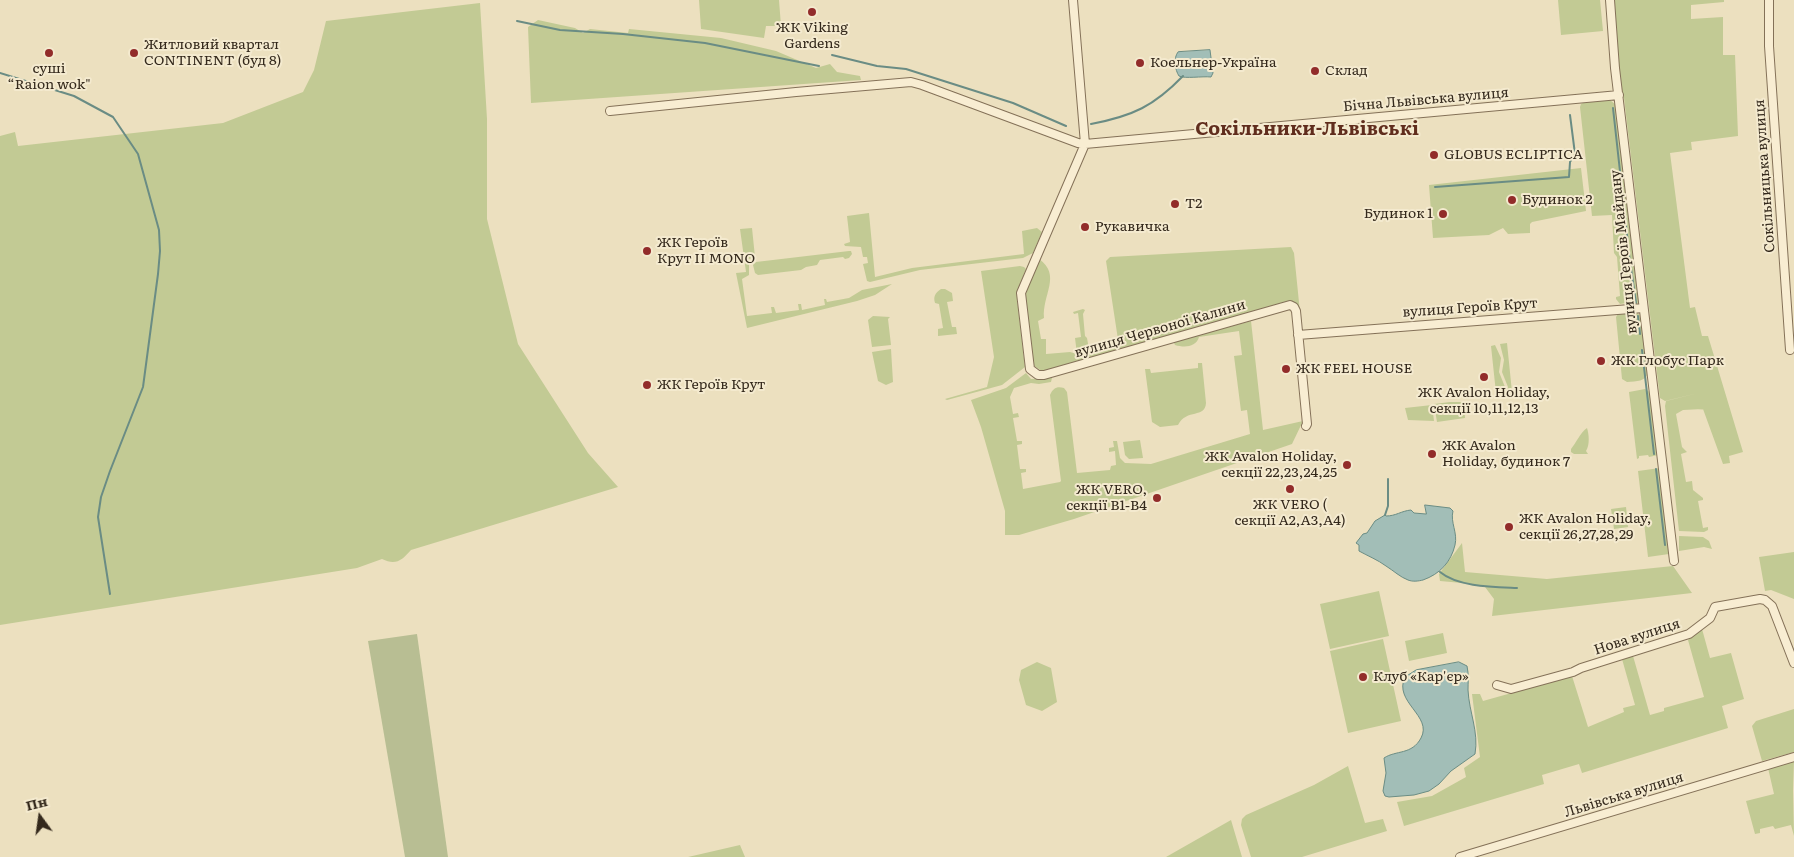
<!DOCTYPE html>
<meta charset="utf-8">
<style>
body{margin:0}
#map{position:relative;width:1794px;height:857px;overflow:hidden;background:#ece0bf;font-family:Literata,serif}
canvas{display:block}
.north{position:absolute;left:15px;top:792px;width:50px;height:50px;-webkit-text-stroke:4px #f4eacf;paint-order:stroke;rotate:346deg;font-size:14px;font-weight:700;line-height:20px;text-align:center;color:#34291c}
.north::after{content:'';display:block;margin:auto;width:18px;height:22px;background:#34291c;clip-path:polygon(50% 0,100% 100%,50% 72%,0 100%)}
</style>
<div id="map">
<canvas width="1794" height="857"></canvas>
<div class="north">Пн</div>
</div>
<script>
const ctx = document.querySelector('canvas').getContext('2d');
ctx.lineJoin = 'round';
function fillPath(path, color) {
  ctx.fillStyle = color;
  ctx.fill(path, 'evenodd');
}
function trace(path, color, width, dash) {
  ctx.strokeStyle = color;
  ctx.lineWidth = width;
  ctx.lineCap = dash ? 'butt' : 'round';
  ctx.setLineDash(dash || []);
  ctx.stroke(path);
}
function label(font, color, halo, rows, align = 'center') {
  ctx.font = font + ' Literata,serif';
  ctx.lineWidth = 4;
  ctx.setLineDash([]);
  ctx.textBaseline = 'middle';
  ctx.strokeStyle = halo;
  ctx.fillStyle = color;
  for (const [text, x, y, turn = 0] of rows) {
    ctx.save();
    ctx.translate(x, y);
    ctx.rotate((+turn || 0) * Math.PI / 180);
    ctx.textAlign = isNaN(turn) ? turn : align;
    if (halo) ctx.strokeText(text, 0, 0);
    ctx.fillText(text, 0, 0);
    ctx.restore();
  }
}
const green = new Path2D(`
 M699,0h80l2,26h-15l-2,12 -63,-9z
 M1558,0h42l3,31 -42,4z
 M1613,0h111v2l-33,3v14l32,-2v38h12l3,81 -47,6 1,8 -22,3 20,155 5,-1 7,29h6l35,116 -14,4 1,7 -7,1 -24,-66 4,11 -20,1 -7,4 6,33 5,5 -6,2 5,28 6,-1 1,9 10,8v2l-5,1 5,27 5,-1v3l-4,2 -25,-1 -14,-125 1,-5 32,-8 -33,8 -5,-3 -36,-300h-2z
 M480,3l7,116v100l31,125 70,109 30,34 -207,63c-9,10 -15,16 -29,9l-25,9 -357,57v-489l15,-4 3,14 205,-23 80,-31 11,-22 12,-49z
 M538,20l37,8 8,5 7,-4 38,4 1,-4 92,9 55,13 40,17 14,-4 7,8 23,4 1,4 29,-2 -359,25 -3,-76z
 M1610,100l6,5 24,194 -3,5 -4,1 -1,-3 -12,2 -4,-5v-2l4,-1 -3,-39 -3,-4 -2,-38 -20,1 -12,-109 1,-3 6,-3z
 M1581,168l5,43 -54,11 -2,2v9l-22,1 -5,-6 -14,7 -56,3 -4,-53z
 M869,213l6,64 37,-9 112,-14 -2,-23 15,-3 5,4 -9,21 -10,5 -103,12 -50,12 -3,-1 -4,-17 5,-1 -1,-6h-4l-2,-10 -16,-1 -1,-2 6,-2 -3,-26z
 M752,228l3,29 -6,2v16l-7,4 5,37 25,-3 -1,-6h3l2,6 23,-3 -1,-6h3l1,6 23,-5 -1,-6h2l1,3 22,-4 13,-8 30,-6 -17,11 -18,6 -110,27 -11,-55 10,-1 -6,-43z
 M1291,247l3,6 8,79 -7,-28 -6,-3 -247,70 -8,-5 -9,-68 3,-13 11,-26c23,16 3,36 5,59l-6,3 3,18h5v15l24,-2 7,2 -2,-16 6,-1 -3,-24 -4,1 -1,-2 10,-3 2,1 -2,4 2,22 2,2 3,17 29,-9 -13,-85 4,-4z
 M849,251h2l1,3 -3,4 -4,1 -2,-2 -23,3 -3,5 -11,2 -5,3 -43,5 -3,-2 -2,-8 3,-3z
 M1020,266l4,1 2,2 -9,23v7l8,68 -23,18 -55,15 -2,-1 42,-12 7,-30 -13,-86z
 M941,289h4l7,4 1,8 -6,1 5,25h4l1,7 -19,2v-7l5,-1 -4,-24 -4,-1c-2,-6 0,-10 6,-14z
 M1636,312l5,4 8,56c-4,10 -12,9 -22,10l-5,-3 -6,-62 2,-3z
 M873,316l17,1 -2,2 3,26 -19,2 -4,-27z
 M1251,321l12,109 40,-9 -11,23 -218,75 -55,16h-14v-24l-24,-84 -10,-27 35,-12 20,-15 5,6 21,-1 -1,4 -12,2 -8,-1 -17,5 -4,9 3,17 5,-1 1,4 -6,1 4,23h5v3l-5,1 3,24h6v3l-5,1 2,16 37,-7 1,-1 -11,-86c3,-7 7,-9 14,-7l3,4 10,81 33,-3 1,-4 5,-1 -1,-14 -6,1v-4l5,-1 -1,-6h4l3,17 5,5 26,1 99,-30 -3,-24 -6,1 -7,-55 8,-1 -3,-24 -40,6c-3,10 -14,11 -24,8l-1,-2 3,-2z
 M1507,343l5,49h-6l2,-5 -6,-15 2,-12 -4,-16z
 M1495,345l6,13 -2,14 6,15 -2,6h-7l-5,-47z
 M891,349l2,33 -7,3 -8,-4 -6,-29z
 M1198,363h4l4,40c-1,16 -19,5 -28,22l-18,2 -8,-5 -7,-53h5l1,4 47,-5z
 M1645,389l6,4 7,62 -9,2 -1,-2 -9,1v2l-2,1 -8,-67z
 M1450,402h14l1,16 -28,4 -3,-18z
 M1432,405l2,16 -26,-1 -3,-12z
 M1587,428c2,6 3,17 -1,23l2,3h-14l-3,-2v-3c5,-6 9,-16 16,-21z
 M1140,440l3,18 -14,1 -4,-4 -2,-13z
 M1660,468l10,85 -1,1 -21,3 -10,-86z
 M1626,507l2,20 -14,2 -3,-20z
 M1679,536l24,1 6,4 3,8 -8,-2 -25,4z
 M1462,543l3,29 82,7 126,-13 19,27 -200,23 2,-17 -9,-12 -23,-4 -22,-2 -1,-7z
 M1794,552v47l-23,-9 -6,1 -6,-34z
 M1379,591l10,45 -59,13 -10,-45z
 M1702,629l8,29 21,-5 13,46 -22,7 6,22 -146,45 -3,-9 -37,11 2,9 -140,42 -7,-24 35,-6 34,-19 -2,-9 16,-11 -8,-63h8l3,7 89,-25 16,51 36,-15 -1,-4 12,-3 -13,-46 11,-3 17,59 14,-4v-3l40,-11 -16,-57z
 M1443,633l4,20 -38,8 -4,-20z
 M1383,639l18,82 -53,12 -18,-82z
 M1037,662l14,6 6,34 -15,9 -16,-6 -7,-25 2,-10z
 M1794,709v43l-32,9 -10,-35 4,-5z
 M1794,760l-1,30 1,46 -3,-11 -16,4 -2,-3 -13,3v4l-5,1 -9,-33 28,-7 -6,-26z
 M1348,766l17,57 18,-4 4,12 -85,26h-51l-10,-32 1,-6 4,-4 68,-30z
 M1231,820l11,37h-76z
 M740,845l5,12h-57z`);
const cemetery = new Path2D(`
 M417,634l31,223h-43l-37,-216z`);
const water = new Path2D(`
 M1210,50l3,23 -2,4c-9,-1 -26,2 -32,-1 -4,-6 -6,-18 -1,-24z
 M1425,505l25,3 3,3c-3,11 5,22 2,34 -4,17 -15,29 -32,35 -4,1 -10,2 -15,0 -8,-3 -14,-9 -22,-14 -8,-6 -18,-10 -27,-15v-6l-3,-2 7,-9 4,-1 8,-12 10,-6 1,1c10,0 15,-5 25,-6l3,3 12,1z
 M1459,662l8,4c2,9 1,16 1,24 1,22 11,42 7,64l-24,17 -12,13 -10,7 -15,4 -25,2 -4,-1 -2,-5 3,-18 -2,-15c12,-8 28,-3 37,-20 12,-22 -28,-36 -16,-61l11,-7z`);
const stream = new Path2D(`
 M517,21l43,9 63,4 82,9 114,23
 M832,55l45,11 29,3 107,34 53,23
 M0,73l74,23 39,21 25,37 21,76 1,21 -2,23 -15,113 -33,84 -9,26 -3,20 12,77
 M1613,108l15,136
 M1091,124c42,-8 63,-18 92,-48
 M1435,187l134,-10 1,-15 5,-8 -5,-39
 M1629,255l7,48
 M1638,316l2,18
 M1642,350l12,104
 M1656,469l9,76
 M1385,515l3,-9v-27
 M1440,572c18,15 54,15 77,16`);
const minor = new Path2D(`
 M1073,0l12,144 -64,149 9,76 8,6h6l246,-70 4,2 2,4 11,113 -1,2
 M1610,0l5,68 59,493
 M1769,0v46l21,304
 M610,111l186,-19 115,-10 11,3 156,58 7,1 534,-49
 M1298,335l345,-27
 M1497,685l14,4 62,-17 8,-4 108,-34 21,-16 5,-11 45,-8 5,1 7,6 22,57
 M1460,857l334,-100`);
const markers = [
 [812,12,5,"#922c2a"],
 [49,53,5,"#922c2a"],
 [134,53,5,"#922c2a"],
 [1140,63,5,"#922c2a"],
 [1315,71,5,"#922c2a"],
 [1434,155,5,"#922c2a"],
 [1512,200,5,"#922c2a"],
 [1175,204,5,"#922c2a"],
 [1443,214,5,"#922c2a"],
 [1085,227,5,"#922c2a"],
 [647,251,5,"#922c2a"],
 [1601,361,5,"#922c2a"],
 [1286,369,5,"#922c2a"],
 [1484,377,5,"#922c2a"],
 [647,385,5,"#922c2a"],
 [1432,454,5,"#922c2a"],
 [1347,465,5,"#922c2a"],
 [1290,489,5,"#922c2a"],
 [1157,498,5,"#922c2a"],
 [1509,527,5,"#922c2a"],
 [1363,677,5,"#922c2a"]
];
const poiNames = [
 ["ЖК Viking",812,28,"center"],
 ["Gardens",812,44,"center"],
 ["Житловий квартал",144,45],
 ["CONTINENT (буд 8)",144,61],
 ["Коельнер-Україна",1150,63],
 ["суші",49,69,"center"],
 ["“Raion wok\"",49,85,"center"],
 ["Склад",1325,71],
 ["GLOBUS ECLIPTICA",1444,155],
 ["Будинок 2",1522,200],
 ["T2",1185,204],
 ["Будинок 1",1433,214,"right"],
 ["Рукавичка",1095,227],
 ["ЖК Героїв",657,243],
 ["Крут ІІ MONO",657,259],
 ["ЖК Глобус Парк",1611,361],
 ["ЖК FEEL HOUSE",1296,369],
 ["ЖК Героїв Крут",657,385],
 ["ЖК Avalon Holiday,",1484,393,"center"],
 ["секції 10,11,12,13",1484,409,"center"],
 ["ЖК Avalon",1442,446],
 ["Holiday, будинок 7",1442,462],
 ["ЖК Avalon Holiday,",1337,457,"right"],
 ["секції 22,23,24,25",1337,473,"right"],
 ["ЖК VERO,",1147,490,"right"],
 ["секції В1-В4",1147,506,"right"],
 ["ЖК VERO (",1290,505,"center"],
 ["секції А2,А3,А4)",1290,521,"center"],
 ["ЖК Avalon Holiday,",1519,519],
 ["секції 26,27,28,29",1519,535],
 ["Клуб «Кар'єр»",1373,677]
];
const streetNames = [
 ["Бічна Львівська вулиця",1426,100,-5],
 ["Сокільницька вулиця",1765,176,-94],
 ["вулиця Героїв Майдану",1624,252,-96],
 ["вулиця Героїв Крут",1470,308,-4],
 ["вулиця Червоної Калини",1160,329,-16],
 ["Нова вулиця",1637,637,-18],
 ["Львівська вулиця",1624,795,-17]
];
const districtNames = [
 ["Сокільники-Львівські",1307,129]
];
fillPath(green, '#c2ca94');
fillPath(cemetery, '#b8be93');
fillPath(water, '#a2beb7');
trace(water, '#6a8c84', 1);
trace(stream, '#6a8c84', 2);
trace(minor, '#847158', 10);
trace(minor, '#f8edd2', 8);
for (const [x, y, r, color] of markers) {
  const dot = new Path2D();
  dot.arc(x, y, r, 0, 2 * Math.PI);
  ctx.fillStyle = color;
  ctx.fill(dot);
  trace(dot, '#f4eacf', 2);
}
label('14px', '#34291c', '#f4eacf', poiNames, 'left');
label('14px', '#34291c', '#f4eacf', streetNames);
label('bold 19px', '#602d1d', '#f4eacf', districtNames);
</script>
